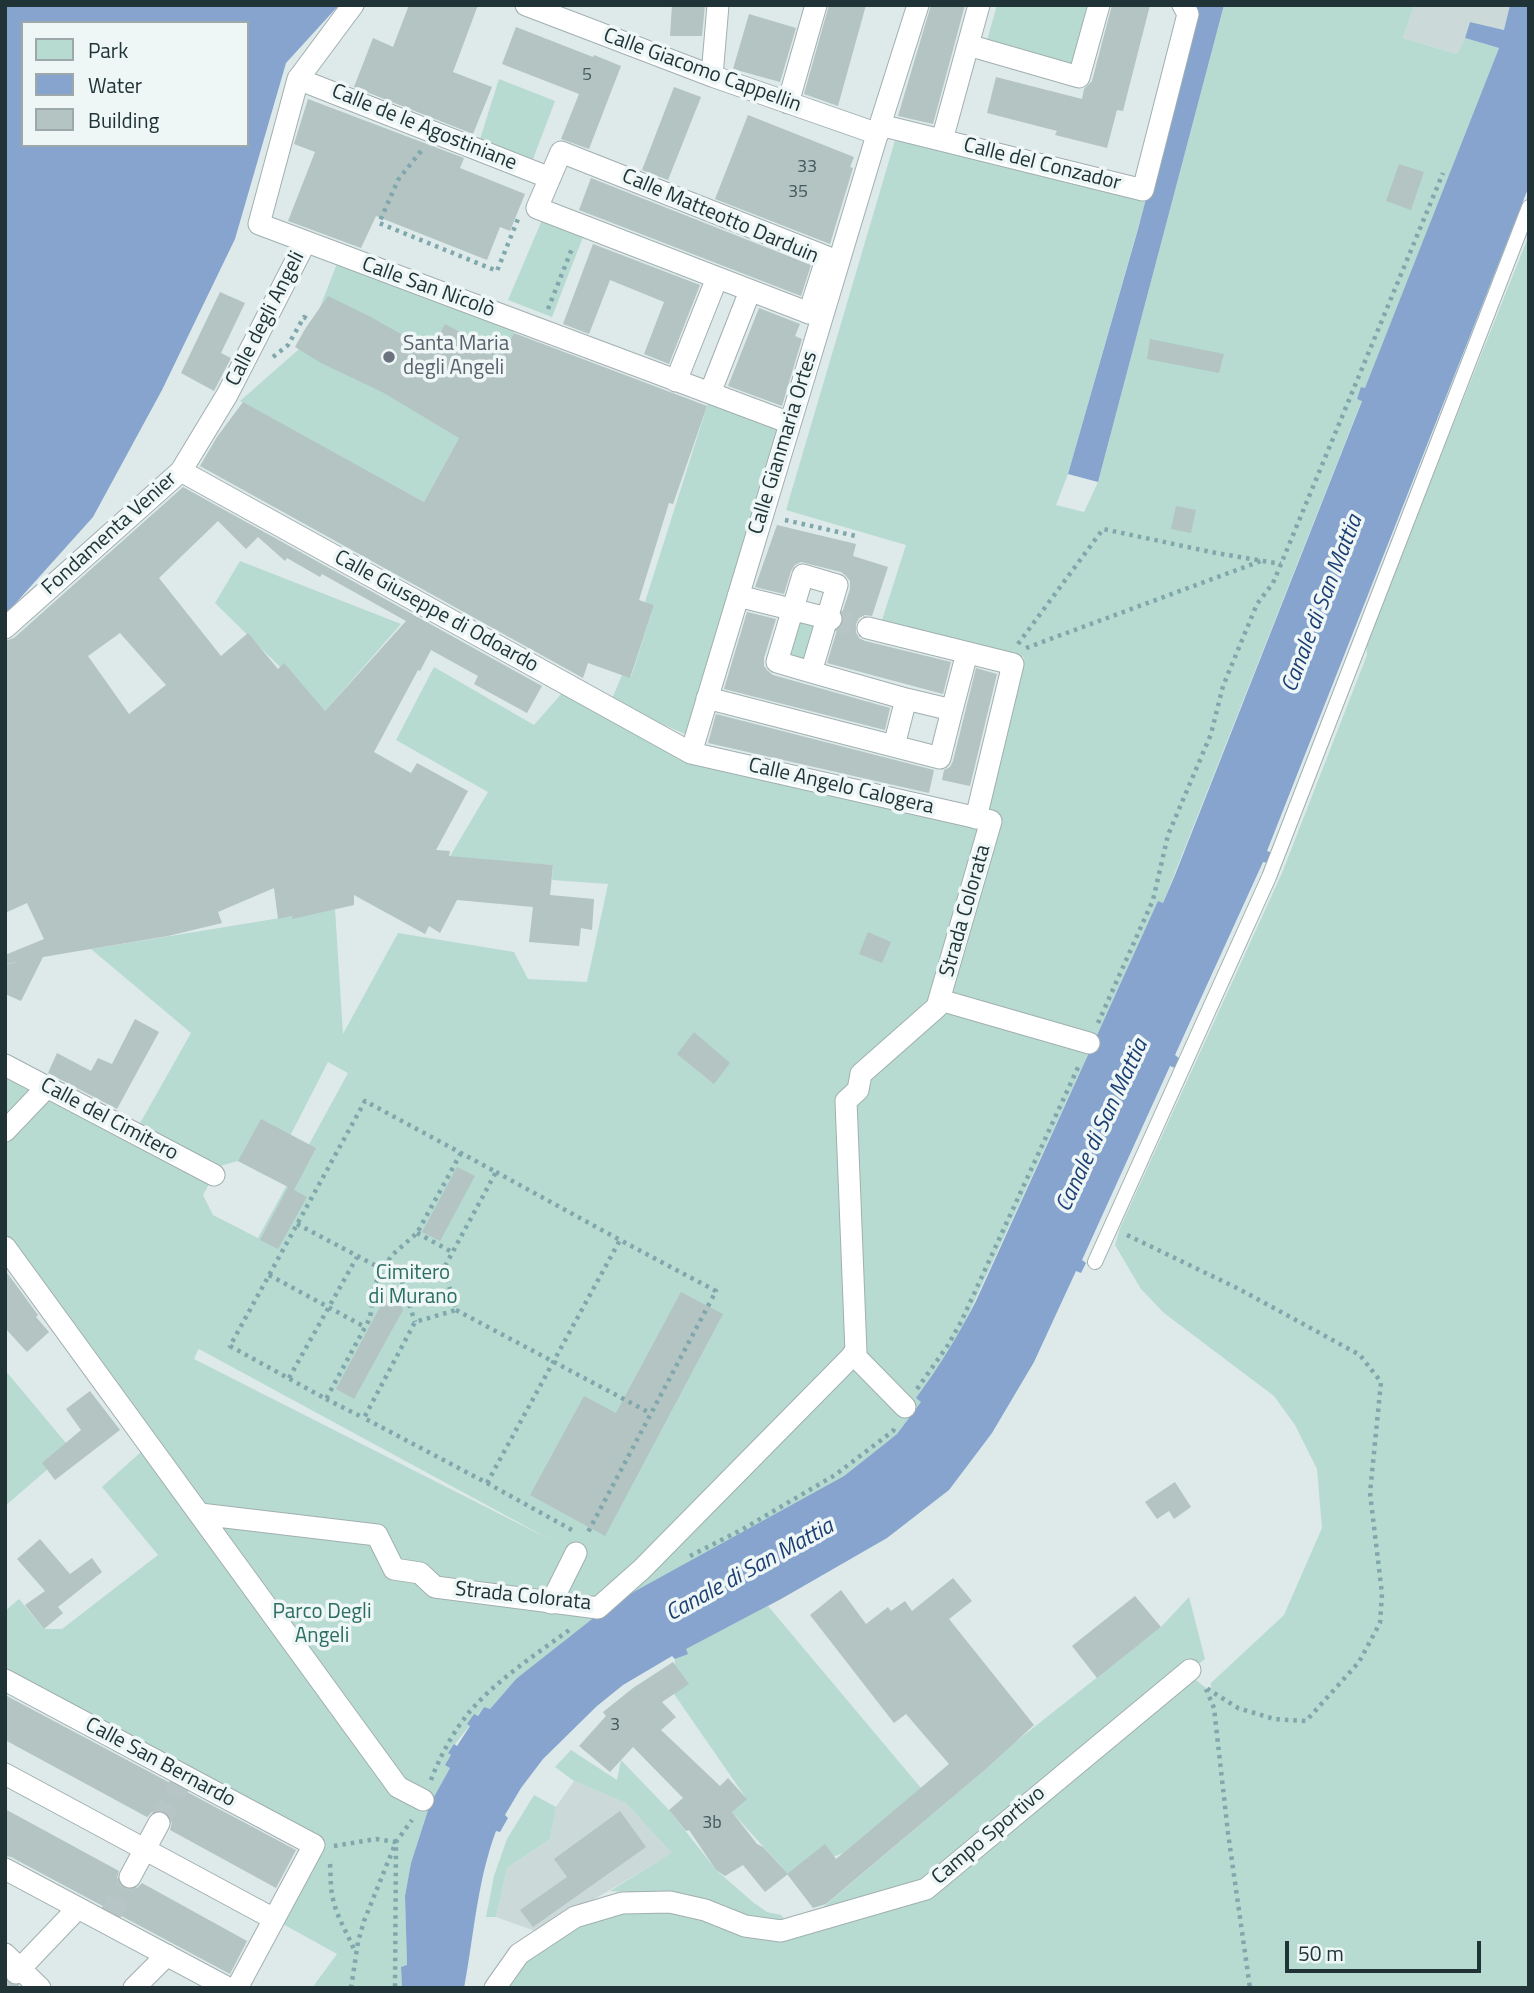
<!DOCTYPE html>
<meta charset="utf-8">
<style>
body{margin:0}
#map{position:relative;width:1534px;height:1993px;overflow:hidden;background:#dee9e9;font-family:"Titillium Web",sans-serif}
canvas{display:block}
.frame{position:absolute;inset:0;border:7px solid #203438;pointer-events:none}
.legend{position:absolute;left:21px;top:21px;width:228px;height:126px;box-sizing:border-box;background:#eef6f6;border:2px solid #9ca8aa;margin:0;padding:9px 12px;list-style:none;font-size:21px;color:#203438}
.legend li{display:flex;align-items:center;gap:14px;height:35px}
.legend b{width:35px;border:2px solid #9ca8aa}
.scale{position:absolute;left:1285px;top:1941px;width:196px;height:32px;box-sizing:border-box;border:4px solid #203438;border-top:0;padding-left:9px;font-size:21px;line-height:24px;white-space:nowrap;color:#203438;-webkit-text-stroke:5px #eef6f6;paint-order:stroke}
</style>
<div id="map">
<canvas width="1534" height="1993"></canvas>
<div class="frame"></div>
<ul class="legend">
<li><b style="height:19px;background:#b7dbd0"></b>Park</li>
<li><b style="height:19px;background:#86a4ce"></b>Water</li>
<li><b style="height:19px;background:#b3c4c3"></b>Building</li>
</ul>
<div class="scale">50 m</div>
</div>
<script>
const ctx = document.querySelector('canvas').getContext('2d');
ctx.lineJoin = 'round';
function fillPath(path, color) {
  ctx.fillStyle = color;
  ctx.fill(path, 'evenodd');
}
function trace(path, color, width, dash) {
  ctx.strokeStyle = color;
  ctx.lineWidth = width;
  ctx.lineCap = dash ? 'butt' : 'round';
  ctx.setLineDash(dash || []);
  ctx.stroke(path);
}
function label(font, color, halo, rows, align = 'center') {
  ctx.font = font + ' "Titillium Web",sans-serif';
  ctx.lineWidth = 7;
  ctx.setLineDash([]);
  ctx.textBaseline = 'middle';
  ctx.strokeStyle = halo;
  ctx.fillStyle = color;
  for (const [text, x, y, turn = 0] of rows) {
    ctx.save();
    ctx.translate(x, y);
    ctx.rotate((+turn || 0) * Math.PI / 180);
    ctx.textAlign = isNaN(turn) ? turn : align;
    if (halo) ctx.strokeText(text, 0, 0);
    ctx.fillText(text, 0, 0);
    ctx.restore();
  }
}
const built = new Path2D(`
 M1414,5h96l-5,25 -35,-8 -5,16 -8,16 -54,-16z
 M574,1781l52,22 47,50 -135,79 -42,-15 11,-49 43,-29 6,-32z`);
const green = new Path2D(`
 M997,5h95l-18,64 -88,-25z
 M1224,5h190l-11,33 54,16 8,-16 34,10 -134,341 -8,10 5,1 -199,503 -5,-1 -198,431 -20,32 -23,32 5,5 -25,32 -53,42 -78,44 -250,159 -27,31 -5,-3 -36,46 3,2 -1,13 -20,36 -19,59 -6,33 2,70 -6,1 1,21h-90l25,-34 -63,-35 46,-81 -315,-170v-57l14,-12 25,30h18l96,-74 -56,-68 40,-36 -137,-192v-128l42,-44 167,88 -11,20 10,20 45,23 90,-165 -20,-11 -59,115 -31,-16 -18,5 -81,-41 52,-92 -100,-84 244,-40 8,125 55,-101 116,19 14,27 59,3 21,-98 -56,-4 1,-15 -104,-7 39,-66 -92,-52 38,-73 100,58 29,-33 67,38 349,96 -3,17 48,-186 -142,-37 24,-75 -120,-35 110,-373 251,59 -79,278 -12,31 28,7 14,-30zM198,1350l1,-1 352,191 -357,-181z
 M499,79l56,22 -22,58 -53,-20z
 M542,220l41,17 -31,80 -44,-17z
 M1529,235v1753h-1024l27,-33 45,-29 32,-12 59,-7 66,21 22,10 19,1 163,-50 254,-212 14,11 -2,2 6,2 1,-9 73,-68 38,-87 -5,-59 -22,-44 -21,-29 -110,-83 -23,-24 -26,-44 5,-17 162,-355 85,-218 -1,-12z
 M338,261l178,68 -27,54 -65,119 -184,-101 66,-58z
 M708,403l74,28 -95,304 -76,-34 11,-26 9,2 23,-72 -9,-3z
 M240,561l161,63 -76,87 -110,-108z
 M794,615l29,8 -12,43 -29,-8z
 M5,1072l28,13 -28,34z
 M5,1370l66,79 -66,57z
 M1189,1597l16,62 -285,223 -104,31 170,-144 28,-26 147,-116z
 M768,1606l153,182 -78,65 -55,21 -56,-62 14,-14 -72,-104 1,-35 12,-5 -2,-5z
 M571,1750l46,30 4,-20 48,50 47,60 38,33 13,9 14,3 6,7 -35,-2 -71,-25 -71,-4 62,-38 -46,-50 -52,-22 -19,-14z
 M534,1795l22,12 -6,32 -43,29 -11,49h-10l8,-41 13,-37z`);
const water = new Path2D(`
 M5,5h334l-53,58 -51,176 -73,151 -69,127 -79,88 -9,8zM23,23h224v122h-224z
 M1190,5h34l-126,477 -30,-8 70,-245 57,-215z
 M1510,5h19v181l-262,665 6,2 -4,10 -6,-1 -88,193 5,4 -5,9 -5,-2 -88,194 4,3 -5,10 -5,-2 -42,91 -42,71 -43,57 -62,48 -106,61 -95,50 2,5 -13,5 -3,-3 -49,29 -26,21 -54,53 -22,29 -16,27 3,3 -8,14 -4,-1c-19,51 -22,104 -32,157h-62l-1,-21 6,-2 -2,-69 6,-33 19,-59 20,-36 -5,-3 6,-10 -3,-2 6,-9 3,2 13,-20 -3,-2 7,-10 4,2 6,-9 6,2 26,-30 94,-74 234,-129 53,-42 24,-32 -5,-4c23,-31 42,-62 60,-97l182,-400 5,2 12,-28 187,-474 -5,-2 4,-12 4,1 134,-340 -34,-10 5,-16 34,8z`);
const building = new Path2D(`
 M409,5h69l-25,67 39,15 -19,47 -119,-47 19,-49 20,9z
 M672,5h33l-3,31h-32z
 M829,5h37l-28,101 -34,-12z
 M931,5h34l-32,119 -35,-8z
 M1112,5h38l-27,106 -6,-1 -10,38 -52,-13 2,-4 -70,-18 9,-36 86,22 2,-10 8,-8z
 M749,14l47,14 -16,54 -47,-13z
 M516,27l77,30 1,-2 27,11 -32,83 -28,-10 18,-45 -77,-30z
 M674,87l27,10 -33,83 -26,-10z
 M308,99l156,59 -4,10 65,26 -15,37 -10,-4 -13,33 -111,-44 -15,32 -73,-27 27,-69 -21,-8z
 M748,115l106,42 -4,10 3,1 -23,76 -115,-45z
 M1399,164l25,8 -13,38 -25,-9z
 M591,178l220,87 -10,31 -222,-86z
 M593,244l107,41 -31,79 -25,-10 20,-52 -54,-22 -21,54 -26,-10z
 M220,292l25,11 -24,50 10,5 -17,33 -33,-18z
 M328,296l41,20 62,35 14,-27 57,31 12,-22 193,73 -34,98 -4,-1 -30,97 15,5 -24,73 -42,-15 -5,15 -383,-212 17,-29 26,-35 181,100 35,-64 -75,-45 -63,-30 -26,-16 10,-18z
 M759,308l41,16 -5,12 7,3 -20,67 -54,-20z
 M1150,339l74,15 -5,19 -72,-14z
 M183,487l359,199 -15,27 -53,-29 4,-8 -47,-26 -11,21 -2,-1 -44,82 37,21 6,-10 51,28 -32,59 14,1 -1,5 104,9 -3,30 44,4 -2,31 -11,-2 -2,18 -50,-4 4,-35 -76,-7 -17,33 -11,-7 -4,8 -71,-39v10l-62,14v-3l-14,3 -4,-31 -56,24 4,11 -54,13 -125,21 -22,44 -16,-7v-30l17,-3 -15,3 -2,-9 39,-16 -17,-36 -22,10v-272l9,-3zM218,521l28,28 12,-12 27,24 2,-3 33,19 2,-3 84,47 -81,90 -41,-48 -6,6 -30,-36 -27,23 -62,-78zM120,633l46,52 -37,29 -41,-58z
 M1176,506l20,4 -5,23 -20,-4z
 M777,525l79,19 -3,12 35,11 -16,49 -7,-1 -6,3 -3,6v8l3,6 6,3 86,21 -8,32 -116,-31 10,-33 6,-7 -1,-10 8,-24v-8l-4,-5 -5,-4 -40,-10 -6,3 -4,6 -7,23 -29,-7z
 M747,612l29,7 -12,39v8l4,5 5,4 117,33 -5,22 -161,-41z
 M976,668l21,6 -27,112 -28,-6 2,-10 6,-3 3,-6z
 M716,714l218,56 -5,23 -221,-50z
 M868,932l23,10 -9,21 -23,-9z
 M135,1019l24,13 -42,77 -69,-36 9,-20 34,18 7,-13 14,6z
 M694,1032l36,31 -16,21 -37,-30z
 M261,1119l55,29 -22,42 13,7 -29,52 -18,-9 28,-53 -50,-26z
 M457,1167l18,9 -35,65 -18,-9z
 M5,1270l33,45 -2,2 13,15 -22,20 -22,-24z
 M394,1281l9,29 -49,89 -18,-10z
 M681,1292l42,22 -118,222 -75,-41 54,-99 32,17z
 M90,1391l30,39 -65,50 -13,-17 39,-33 -15,-21z
 M1175,1482l16,25 -17,12 -5,-8 -12,8 -12,-17z
 M40,1539l30,35 22,-16 10,14 -44,35 5,6 -19,16 -19,-24 20,-14 -28,-32z
 M953,1578l19,23 -23,18 85,106 -48,44 -160,135 -13,4 -26,-34 38,-30 11,15 113,-95 -43,-50 -12,9 -84,-108 31,-25 25,34 22,-17 3,4 14,-10 7,10z
 M1135,1596l26,31 -64,51 -25,-32z
 M673,1662l16,22 -27,18 14,15 -15,13 59,56 8,-8 19,21 -15,13 25,32 6,3 25,27 -23,18 -22,-27 -18,11 -9,-6 -27,-40 -3,1 -17,-21 14,-12 -50,-51 -23,25 -31,-26 27,-30 -3,-4 30,-24z
 M5,1695l291,155 -20,38 -106,-58 2,-8 -2,-6 -4,-4 -8,-2 -6,2 -5,5 -142,-77z
 M5,1809l114,62 -2,7 2,5 4,5 8,2 6,-2 5,-5 105,58 -17,33 -219,-117 -6,-1z
 M620,1811l26,36 -113,80 -13,-17 47,-33 -13,-18z`);
const pedestrianTunnel = new Path2D(`
 M831,619l37,9
 M159,1823l21,-39
 M109,1917l21,-40
 M5,1984l11,-11`);
const path = new Path2D(`
 M421,151l-23,29 -19,43 118,48 21,-52
 M548,309l25,-63
 M273,357l15,-12 16,-28 6,4
 M785,520l71,16
 M1018,644l85,-115 113,24 65,11
 M1026,648l235,-87
 M1098,1023l55,-123 15,-65 43,-101 12,-48 34,-82 16,-21 8,-19 162,-391
 M461,1153l-44,80 -26,23 -16,28 -5,34 -44,81 -96,-53 135,-245 131,71 -52,96 12,42 -41,12 -51,96 123,65 133,-243 96,51 -129,243
 M496,1172l124,68
 M297,1224l104,55 14,43
 M417,1233l35,19
 M1127,1235l112,54 121,66 21,27 -11,111 12,101 -2,29 -21,39 -53,59 -32,-2 -36,-11 -32,-20
 M269,1275l96,52
 M401,1279l43,-11
 M456,1310l194,103
 M289,1378l68,-121
 M917,1389l31,-44 13,-23 119,-259
 M326,1399l38,19
 M487,1483l85,47
 M690,1556l53,-27 92,-54 58,-44 2,-4
 M1206,1689l8,19 14,125 22,155
 M431,1780c9,-24 23,-50 40,-70 28,-32 67,-57 101,-82
 M334,1846l42,-7 20,3 -1,146
 M330,1864c1,12 0,23 3,35 4,19 15,35 22,53
 M351,1988l7,-46 6,-21 32,-79 16,-22`);
const service = new Path2D(`
 M1095,1262l174,-385 260,-670`);
const pedestrian = new Path2D(`
 M353,5l-55,74 -39,145 531,199
 M526,5l186,71 166,58
 M968,45l111,32 20,-72
 M712,76l6,-71
 M298,79l252,99
 M788,103l28,-98
 M880,125l263,65 45,-176 -5,-9
 M942,140l37,-135
 M561,152l266,105 -18,56 -272,-105z
 M676,381l41,-103
 M710,393l40,-102
 M181,471l510,282 300,68 -54,186 -76,67 -3,16 -12,11 10,251 -214,217 -44,39 -163,-21 -15,-14 -26,-4 -17,-34 -177,-21
 M803,575l34,10 -26,87 -34,-10z
 M738,596l93,23
 M5,628l176,-157 46,-76 78,-152
 M868,628l145,36 -37,154
 M811,672l95,27
 M707,698l233,60 12,-48 -46,-11 -12,47
 M952,710l15,-57
 M691,753l189,-628 38,-120
 M940,1000l149,43
 M5,1065l209,110
 M5,1131l42,-44
 M5,1247l393,540 25,13
 M853,1354l52,53
 M551,1603l25,-50
 M5,1680l309,165 -77,143
 M5,1774l269,145
 M5,1869l223,119
 M130,1877l29,-54
 M5,1954l35,34
 M16,1973l62,-65
 M134,1988l33,-33
 M495,1988l24,-34 56,-37 47,-14 48,-1 35,8 40,16 36,5 145,-42 264,-219`);
const markers = [
 [389,357,7,"#6b7280"]
];
const numberNames = [
 ["5",587,76],
 ["33",807,168],
 ["35",798,193],
 ["3",615,1726],
 ["3b",712,1824]
];
const streetNames = [
 ["Calle Giacomo Cappellin",702,71,20],
 ["Calle de le Agostiniane",424,128,22],
 ["Calle del Conzador",1042,165,14],
 ["Calle Matteotto Darduin",720,217,23],
 ["Calle San Nicolò",428,288,20],
 ["Calle degli Angeli",266,319,-63],
 ["Calle Gianmaria Ortes",784,443,-73],
 ["Fondamenta Venier",110,534,-42],
 ["Calle Giuseppe di Odoardo",436,612,29],
 ["Calle Angelo Calogera",841,787,13],
 ["Strada Colorata",966,911,-74],
 ["Calle del Cimitero",109,1120,28],
 ["Strada Colorata",523,1597,6],
 ["Calle San Bernardo",160,1763,28],
 ["Campo Sportivo",989,1836,-40]
];
const worshipNames = [
 ["Santa Maria",403,345],
 ["degli Angeli",403,369]
];
const parkNames = [
 ["Cimitero",413,1274],
 ["di Murano",413,1298],
 ["Parco Degli",322,1613],
 ["Angeli",322,1637]
];
const waterNames = [
 ["Canale di San Mattia",1323,604,-69],
 ["Canale di San Mattia",1103,1126,-65],
 ["Canale di San Mattia",750,1571,-29]
];
fillPath(built, '#ccd9d9');
fillPath(green, '#b7dbd0');
fillPath(water, '#86a4ce');
fillPath(building, '#b3c4c3');
trace(pedestrianTunnel, '#b8c5c6', 21, [21, 10]);
trace(service, '#a1afb0', 16);
trace(pedestrian, '#a1afb0', 23);
trace(path, '#7fa7ac', 4.5, [3.5, 5]);
trace(service, '#fff', 14);
trace(pedestrian, '#fff', 21);
for (const [x, y, r, color] of markers) {
  const dot = new Path2D();
  dot.arc(x, y, r, 0, 2 * Math.PI);
  ctx.fillStyle = color;
  ctx.fill(dot);
  trace(dot, '#eef6f6', 2.5);
}
label('18px', '#45585b', null, numberNames);
label('21px', '#203438', '#eef6f6', streetNames);
label('21px', '#5b616d', '#eef6f6', worshipNames, 'left');
label('21px', '#2b6e62', '#eef6f6', parkNames);
label('italic 23px', '#1c3e72', '#eef6f6', waterNames);
</script>
